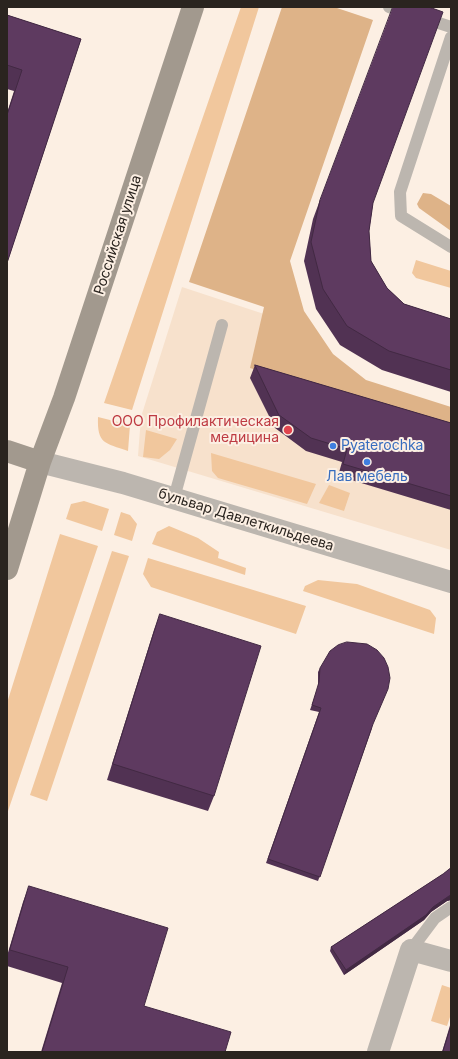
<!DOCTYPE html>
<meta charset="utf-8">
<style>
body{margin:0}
#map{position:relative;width:458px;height:1059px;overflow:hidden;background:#fcefe3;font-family:Inter,sans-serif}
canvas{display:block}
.frame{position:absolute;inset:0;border:8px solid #2a241f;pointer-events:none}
</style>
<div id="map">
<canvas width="458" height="1059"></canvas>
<div class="frame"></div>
</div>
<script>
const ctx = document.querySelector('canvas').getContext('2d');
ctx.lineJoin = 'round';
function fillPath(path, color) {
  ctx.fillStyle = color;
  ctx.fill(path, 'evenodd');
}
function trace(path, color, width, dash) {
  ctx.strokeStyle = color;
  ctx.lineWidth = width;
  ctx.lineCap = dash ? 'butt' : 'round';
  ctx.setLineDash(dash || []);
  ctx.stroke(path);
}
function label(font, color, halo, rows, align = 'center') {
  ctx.font = font + ' Inter,sans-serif';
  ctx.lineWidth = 4;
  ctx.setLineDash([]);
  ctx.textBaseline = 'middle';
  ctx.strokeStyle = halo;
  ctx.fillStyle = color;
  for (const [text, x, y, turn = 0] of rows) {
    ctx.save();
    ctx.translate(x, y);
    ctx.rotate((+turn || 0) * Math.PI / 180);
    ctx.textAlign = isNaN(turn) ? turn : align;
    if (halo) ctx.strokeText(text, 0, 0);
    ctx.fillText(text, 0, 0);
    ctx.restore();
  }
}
const built = new Path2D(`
 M182,287l82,27 -6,46 193,62v128l-313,-94 3,-39z`);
const green = new Path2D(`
 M241,7h18l-127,403 -28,-7z
 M416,260l35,11v17l-35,-10 -4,-5z
 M98,417l32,8 -2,26c-23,-8 -31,-7 -30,-34z
 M146,430l31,9 -7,11 -11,9 -16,-2z
 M211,453l105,31 -9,20 -89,-26 -6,-7z
 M329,485l21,8 -6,18 -25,-8z
 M84,501l25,8 -7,22 -36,-12 5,-15z
 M121,512l9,3 7,9 -5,17 -18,-6z
 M169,526l29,12 21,14 -1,6 28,10 -1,7 -93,-31 5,-12z
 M60,534l38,12 -91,268v-111z
 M112,551l17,5 -82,245 -17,-6z
 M148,558l158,48 -10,28 -145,-47 -8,-13z
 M318,580l39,4 73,26 6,8 -2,16 -131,-43 2,-5z
 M442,985l9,3v26l-4,12 -16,-5z`);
const forest = new Path2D(`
 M282,7h52l39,13 -83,241 14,50 29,43 33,26 85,27v21l-201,-60 14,-61 -75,-25z
 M423,193l8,1 20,12v25l-32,-23 -2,-4z`);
const lane = new Path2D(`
 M389,7l62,20
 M451,37l-51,155 1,24 50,31
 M174,498l48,-173
 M411,950l24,-32 16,-11`);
const street = new Path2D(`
 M40,462l83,21 328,99
 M378,1052l33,-102 40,11`);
const secondary = new Path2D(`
 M7,451l33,11
 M7,569l33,-107 24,-64 129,-391`);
const wall = new Path2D(`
 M7,15l74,24 -74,224v-150l7,-22 -7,-2z
 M320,200l53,3 -4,28 2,30 16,27 17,16 47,15v73l-69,-22 -42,-25 -24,-36 -12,-48 9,-42z
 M255,365l196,58v87l-113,-34 4,-14 -36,-11 -31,-23 -25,-50z
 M160,614l54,182 -6,15 -101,-31 47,-150z
 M320,668l52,60 -54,153 -52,-18 53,-151 -9,-2 8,-23v-15z
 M451,868v32l-4,1 -16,11 -7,8 -80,55 -14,-24 1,-4 112,-73z
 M29,886l115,120 81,46h-184l21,-69 -55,-17v-10l16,-54z
 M451,1022v30h-9z`);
const shadedWall = new Path2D(`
 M451,895v5l-4,1 -16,11 -7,8 -80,55 2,-5 87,-63 16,-11z`);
const building = new Path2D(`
 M393,7h36l14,5 -70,191 -4,28 2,30 16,27 17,16 47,15v51l-62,-19 -42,-25 -24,-37 -12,-47 9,-42z
 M7,15l74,24 -74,224v-148l15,-45 -15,-5z
 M255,365l196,58v73l-108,-32 4,-15 -36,-11 -32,-23z
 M160,614l101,32 -47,150 -101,-32z
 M347,642l20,2 10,6 7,8 4,9 2,11 -2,11 -15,35 -53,153 -52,-18 53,-151 -9,-3 7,-23 1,-14 10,-17 8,-6z
 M451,868v27l-2,1 -16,11 -7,8 -80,55 -15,-23 112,-73z
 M29,886l139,42 -24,78 87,26 -6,20h-183l26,-85 -58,-17z
 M451,1026v26h-8z`);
const markers = [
 [288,430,5,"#e0444e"],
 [333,446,4,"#3f7fe0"],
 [367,462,4,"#3f7fe0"]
];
const streetNames = [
 ["Российская улица",118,235,-72],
 ["бульвар Давлеткильдеева",246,520,17]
];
const healthNames = [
 ["ООО Профилактическая",279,422],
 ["медицина",279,438]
];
const shopNames = [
 ["Pyaterochka",341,446],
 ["Лав мебель",367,477,"center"]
];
fillPath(built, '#f7e1cc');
fillPath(green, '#f1c79d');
fillPath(forest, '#deb388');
trace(lane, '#bcb6af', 12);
trace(street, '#bcb6af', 22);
trace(secondary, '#a2998e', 22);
fillPath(wall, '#513253');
fillPath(shadedWall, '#422943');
fillPath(building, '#5e3a60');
trace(building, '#422943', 1);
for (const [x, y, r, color] of markers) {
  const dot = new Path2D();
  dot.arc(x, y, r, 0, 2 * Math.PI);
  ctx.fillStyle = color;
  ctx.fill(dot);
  trace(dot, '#fcefe3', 1.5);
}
label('14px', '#2a241f', '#fcefe3', streetNames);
label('14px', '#be3a42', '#fcefe3', healthNames, 'right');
label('14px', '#366cbe', '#fcefe3', shopNames, 'left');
</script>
